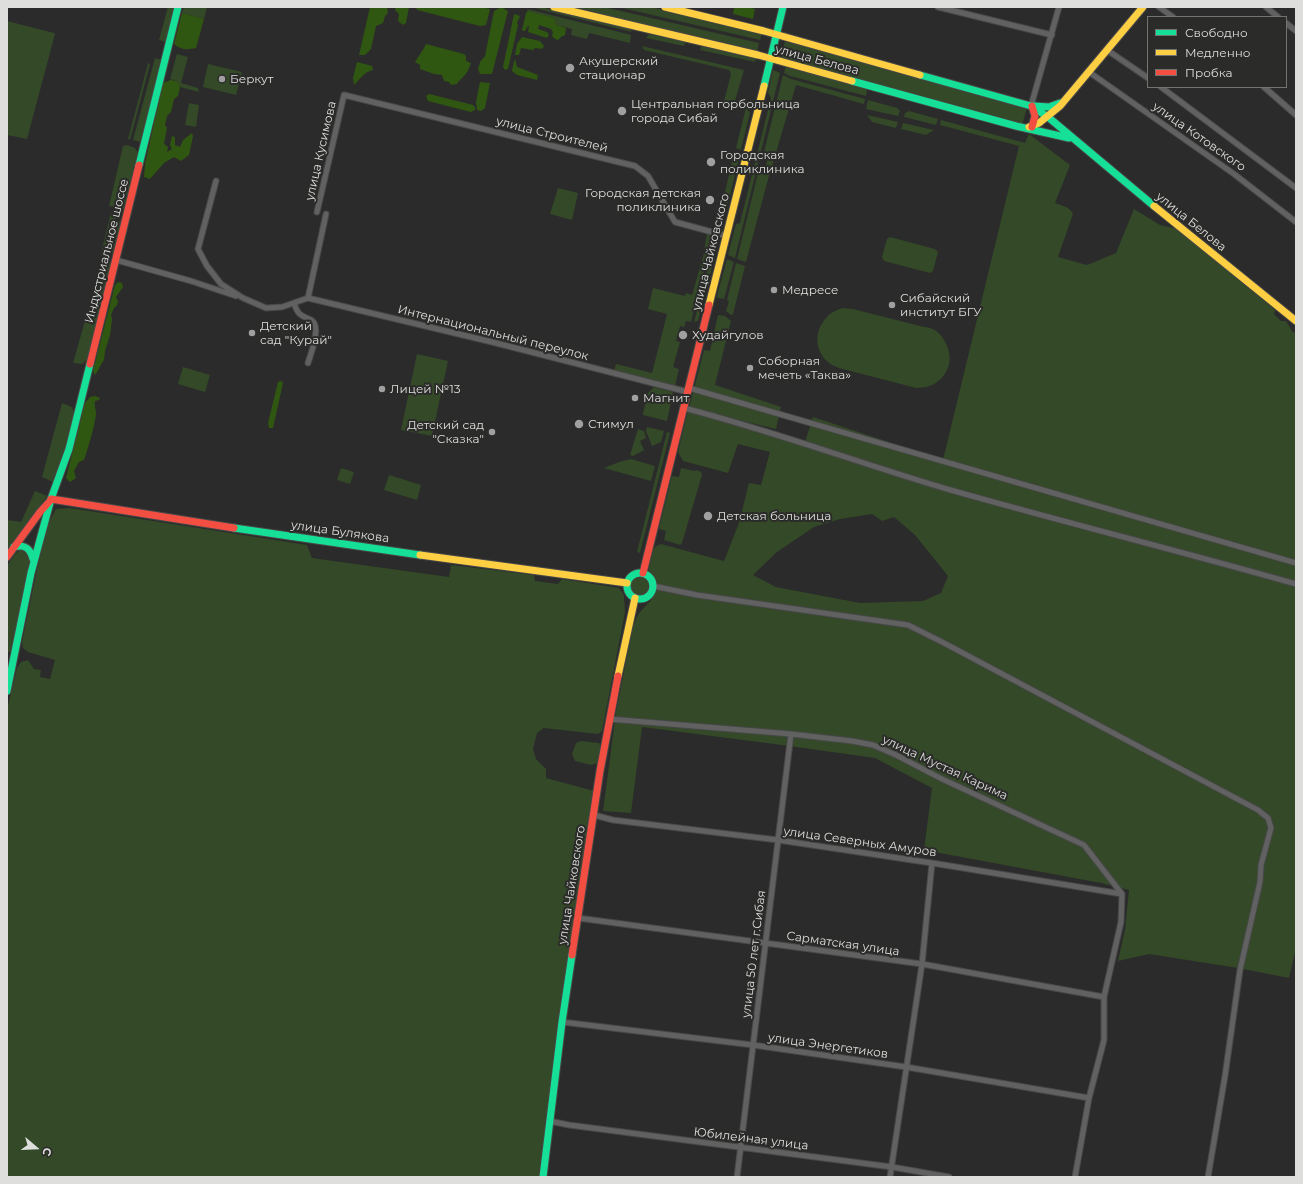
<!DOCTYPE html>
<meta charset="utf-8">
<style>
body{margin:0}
#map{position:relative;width:1303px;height:1184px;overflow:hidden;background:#2b2b2b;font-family:Montserrat,sans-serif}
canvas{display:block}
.frame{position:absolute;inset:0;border:8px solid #dedfdd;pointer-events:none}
.legend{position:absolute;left:1147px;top:16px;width:140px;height:72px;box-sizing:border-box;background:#2b2c2a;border:1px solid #737472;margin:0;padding:5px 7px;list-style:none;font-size:12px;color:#dedfdd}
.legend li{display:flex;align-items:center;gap:8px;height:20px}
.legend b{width:20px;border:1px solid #737472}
.north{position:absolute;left:16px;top:1128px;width:40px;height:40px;-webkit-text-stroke:3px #2b2c2a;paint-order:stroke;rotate:109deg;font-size:11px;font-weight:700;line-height:16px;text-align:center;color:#dedfdd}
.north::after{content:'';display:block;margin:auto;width:14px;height:18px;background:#dedfdd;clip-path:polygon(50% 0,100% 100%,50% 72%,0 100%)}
</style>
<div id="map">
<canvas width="1303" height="1184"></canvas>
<div class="frame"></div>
<ul class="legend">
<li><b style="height:5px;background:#16e098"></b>Свободно</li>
<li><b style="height:5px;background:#ffcf43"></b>Медленно</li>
<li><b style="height:5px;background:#f24e42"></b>Пробка</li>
</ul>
<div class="north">С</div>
</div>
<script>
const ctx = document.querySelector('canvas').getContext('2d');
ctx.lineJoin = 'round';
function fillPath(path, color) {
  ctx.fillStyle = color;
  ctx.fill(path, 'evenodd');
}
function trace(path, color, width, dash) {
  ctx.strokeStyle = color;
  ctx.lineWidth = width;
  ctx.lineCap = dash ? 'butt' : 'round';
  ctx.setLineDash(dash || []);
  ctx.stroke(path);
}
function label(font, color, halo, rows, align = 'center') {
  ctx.font = font + ' Montserrat,sans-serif';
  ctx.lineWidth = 4;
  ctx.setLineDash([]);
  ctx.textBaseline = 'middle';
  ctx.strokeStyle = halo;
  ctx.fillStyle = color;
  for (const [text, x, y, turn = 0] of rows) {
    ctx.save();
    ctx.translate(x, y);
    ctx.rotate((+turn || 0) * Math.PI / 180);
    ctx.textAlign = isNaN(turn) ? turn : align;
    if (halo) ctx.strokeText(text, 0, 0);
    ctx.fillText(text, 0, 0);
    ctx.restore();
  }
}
const green = new Path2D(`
 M168,7h7l-9,35 -7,-2z
 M184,7h23l-3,12 -22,-6z
 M530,7h11l89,22 2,3z
 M568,7h36l155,36 -2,8z
 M618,7h32l112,25 -2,8z
 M527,9l104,26 -1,8 -41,-10 -2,6 -16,-4 1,-6 -16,-4 -2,-7 -26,-7z
 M7,21l47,12 1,1 -28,105 -20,-4z
 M649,34l36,8 -1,4 -38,-8z
 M785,41l242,67 -5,17 -236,-66 -5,-2z
 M642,46l102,24 -12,41 -3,-1 1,-3 -7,-2 8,-31 -2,-4 -85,-20z
 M701,46l55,12 -1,4 -55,-12z
 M177,54l11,3 -7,26 17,5 1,4 -19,-5 -2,-5 -8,-3z
 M155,58l7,2 -21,82 -8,-2z
 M148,63l2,1 -20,76 -2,-1z
 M208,64l34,8 -6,23 -33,-8z
 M786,65l80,22 1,3 -1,6 -76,-20 -6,-3z
 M773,70l7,3 -45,185 -7,-3 8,-31 4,-1 31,-125 -3,-5z
 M783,75l8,4 74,20 -1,5 -68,-19 -29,98 -21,79 -9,-3 23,-94 6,1 2,-9 -5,-1z
 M868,100l29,8 3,3 -2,5 -32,-7z
 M189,103l10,2 -3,22 -11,-2z
 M746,108l4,5 -9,36 -1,1 -4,-2z
 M909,111l29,8 -2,6 -32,-8 1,-4z
 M867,115l31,7 -2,6 -24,-6z
 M941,120l84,23 4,-9 41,31 -15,38c8,3 15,4 18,11l-15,43 29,8 29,-12 18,-44 26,16 18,4 97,81 -1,4 7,7h5l6,10 4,3v614l-7,30 -51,-10 -89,-14 -31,7 7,-31 4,-40 -28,-7 -177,-33 8,-62 -57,-30 -93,-13 -140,-18 -11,86 -28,-2 13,-99 17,-86c2,-3 3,-7 4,-9 8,-14 18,-15 21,-33l-9,-11v-5l4,-18 3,-4 5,-2 63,17 15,-38 10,-40 12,2 9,-33 -32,-8 -10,29 -45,-12 -5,-9 10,-41 76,21 9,5 32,5 8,-25 130,43 76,-314 -79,-21zM872,514l10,7 12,-4 21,18 33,41 -7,17 -18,8 -63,2 -84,-16 -23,-12 24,-23 37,-25 26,-8z
 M903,123l31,7 -8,5 -25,-6z
 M127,145l8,3 3,5 -14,56 -15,-3 14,-60z
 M734,153h5l1,1 -12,50h-3l-2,-3z
 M558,188l20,5 -6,27 -22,-6z
 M111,213h6l-1,7 6,2 -8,32h-8l-4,-5z
 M707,234l6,2 -22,86 -5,-1 -2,6 -4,-1 -4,15 4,1 -7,25 6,2 -4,17 -61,-15 2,-7 36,9 15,-59 -19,-5 5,-21 32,8 1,-3 6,2 11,-38z
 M716,236l3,4 -21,81 -4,1z
 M890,237l45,12 3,3 -5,19 -3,2 -46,-12 -2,-4 5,-18z
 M727,259l7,3 -10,37 -6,-1 -1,-2z
 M110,261l2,4 -25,95 -5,4 -9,-1 25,-88 -1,-1 6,-11z
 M736,263l9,3 -12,48 -2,1 -5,-4 3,-10 -2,-1z
 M843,308l10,1c21,5 42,11 63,16 6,2 16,2 20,6 12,9 18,28 10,41 -7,12 -17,16 -30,16l-77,-20c-4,-2 -8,-3 -11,-6 -14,-12 -14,-32 -1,-45 4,-5 10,-7 16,-9z
 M718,315l7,1 6,5 -16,64 66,22 -5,22 -87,-21 15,-58 6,1z
 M417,354l31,7 -16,75 -31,-6z
 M183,367l27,8 -5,17 -27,-8z
 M654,387l19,5 -6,29 -24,-6v-2l5,-20z
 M62,403l10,4 2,5 -8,33 -13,37 -11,-5z
 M647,427l17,4 -3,11 -9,4 -6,-15z
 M638,429l6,2 2,7 -6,3 4,9 -11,6 -3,-1z
 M667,432l3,1 -30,120 -3,-1z
 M631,459l24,7 -4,15 -47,-13 15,-6z
 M341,468l13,4 -4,12 -13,-4z
 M681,468l14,3 2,-1 4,2 1,3 -20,68 -2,2 -16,-5 2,-9 -6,-2 -1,-1 13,-52 7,1z
 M389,475l32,10 -4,15 -33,-10z
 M35,491l12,5 -11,16 -29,38v-30l14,2z
 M70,508l237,37 5,13 137,19 2,-12 83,10 1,6 23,3 4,-5 57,9 5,7 1,17 -23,119 -4,3 -54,-6 -7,5 -4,16 3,10 10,10v9l48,13 -37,240 -18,146h-532v-468l10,-41 4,-6 7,-2 6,9 7,1 -1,7 10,2 5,-19 -27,-8 -5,-4 -1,-6 17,-82 10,-38 7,-13z
 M22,548l6,2 3,9 -18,90 -4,3h-2v-86l8,-12z
 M631 586a9 9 0 1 1 18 0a9 9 0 1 1-18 0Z
 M581,741l18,2 2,3 -3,17 -7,2 -16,-4 -3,-7 4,-11z`);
const forest = new Path2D(`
 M370,7h17l1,6 -3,3 -2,7 -7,3 -5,23 -6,6h-6z
 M396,7h13l-3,16 -3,2 -5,-4 1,-7 -4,-4z
 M416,7h64l10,2 -4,16 -6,1 -63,-16z
 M501,7l7,4 -16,63h-12l-2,-5 2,-7 5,-6 9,-45z
 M730,7h17l8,2 -2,10 -20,-5 1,-6z
 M528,11l26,7 2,7 10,3 -1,7 -4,2 -3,3 -3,-1 -3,-3 1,-4 -2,-3 -12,-4 -1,4 9,3 2,3 -2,3 -19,-6 1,-6h-1l-3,5h-2l-1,-1 4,-17z
 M182,13l22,6 -8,29c-9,2 -15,2 -22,-4z
 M514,14l6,2 -3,7 1,2 -10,44 -3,1 -2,-3z
 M522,37l18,4 4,5 -2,3 -7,-1 -2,2 -12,-2 -2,7h-4l2,-11z
 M426,44l38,10 2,2v5l5,2c-2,5 -3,9 -7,13 -2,3 -5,4 -7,8l-6,1 -2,-3 -5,-1 -2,-6 -8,-1 -14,-5v-4l-5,-3c4,-7 8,-11 11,-18z
 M515,59l2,8 21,8 -1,5 -20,-5 -5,-4 2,-10z
 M357,62l15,4 1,4c-9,2 -13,9 -19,15l-1,-7z
 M171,80l7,2 2,5 -2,9 -4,3 -3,13 -4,4 -2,9 2,3 -3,16 4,3 -1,5 5,-3 -2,-4 2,-9 3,1v8l5,2 3,-7 9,-7 1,3 -4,19 -8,6 -7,-4 -10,6 -14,16 -6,-2 1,-13 18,-81z
 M480,82l10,1 -5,25 -4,3 -4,-1 -1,-8z
 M429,94l44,11 2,2v3l-4,2 -43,-11 -2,-5z
 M118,282l4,1 1,4 -7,10 2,4 -1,4 -3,3 -3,7 1,4 -2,16 -5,16 -1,9c-4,5 -5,10 -9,15l-2,-4 22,-86z
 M281,381l2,2 -10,45h-4l-1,-5 10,-41z
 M95,396l5,2 -1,2 -4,1c-1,5 1,8 1,13 -2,15 -7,31 -12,46l-5,2 -5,9 2,7 -6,4 -4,-4 19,-75 5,-6z`);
const street = new Path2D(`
 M938,7l114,28
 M1159,7l14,10
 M1266,7l12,10
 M1286,23l10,8
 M1107,50l41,28
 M1089,72l145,102 62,48
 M1161,87l135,101
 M1264,87l32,28
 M1031,106l28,-99
 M216,181l-18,68 9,17 14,18 22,14 23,10 16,-1 26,-9 184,44 196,50
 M317,212l27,-117 291,71 13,10 27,46 52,14
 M116,260l75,21 45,15
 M308,298l18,-84
 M294,303c4,12 6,12 17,17 11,6 0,33 -3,43
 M689,388l607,175
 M684,408c89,23 175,55 263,81 116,33 233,62 349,95
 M653,586l44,9 211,30 36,18 314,167 10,8 3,10 -10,37 -1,17 -20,88 -15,106 -17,101
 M609,719l182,15 61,7 21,4 23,10 46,24 142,66 38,49
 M594,815l19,5 165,20 154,23 190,31
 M578,918l344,46 182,33
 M562,1022l191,23 153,22 183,31
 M549,1121l20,4 323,42 57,10
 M737,1177l54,-443
 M890,1177l32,-213 10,-101
 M1075,1177l14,-79 15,-58v-43l17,-75 1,-28`);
const fast = new Path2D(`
 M920,75l111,31 17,11 106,89
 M852,81l164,45 53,12
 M764,86l19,-79
 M1034,106l15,1 11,-4
 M139,165l39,-158
 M234,528l186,27
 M14,547c11,-3 16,1 19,12
 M627 586a13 13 0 1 1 26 0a13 13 0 1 1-26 0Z
 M7,691l24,-118 20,-74 18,-50 21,-85
 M543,1177l19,-155 10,-67`);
const slow = new Path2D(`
 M554,7l204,48 94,26
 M665,7l99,24 156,44
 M1029,127l10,-4 21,-17 83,-99
 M1154,206l142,115
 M709,305l55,-219
 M420,555l207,28
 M618,676l17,-78`);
const jam = new Path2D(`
 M1032,106l3,10 -3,11
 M90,364l49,-199
 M51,499l183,29
 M7,557l33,-45 10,-11
 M643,573l66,-268
 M572,955l28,-184 18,-95`);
const markers = [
 [570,68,5,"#9fa09f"],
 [222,79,4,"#9fa09f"],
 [622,111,5,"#9fa09f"],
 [711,162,5,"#9fa09f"],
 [710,200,5,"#9fa09f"],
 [774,290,4,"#9fa09f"],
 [892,305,4,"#9fa09f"],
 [252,333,4,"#9fa09f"],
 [683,335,5,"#9fa09f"],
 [750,368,4,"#9fa09f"],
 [382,389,4,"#9fa09f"],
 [635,398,4,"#9fa09f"],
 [579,424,5,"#9fa09f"],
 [492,432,4,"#9fa09f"],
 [708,516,5,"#9fa09f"]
];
const streetNames = [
 ["улица Белова",817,60,15],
 ["улица Строителей",552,135,14],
 ["улица Котовского",1199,137,35],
 ["улица Кусимова",321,151,-77],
 ["улица Белова",1191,222,39],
 ["Индустриальное шоссе",107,251,-76],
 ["улица Чайковского",711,252,-76],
 ["Интернациональный переулок",493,333,14],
 ["улица Булякова",340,532,8],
 ["улица Мустая Карима",945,768,25],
 ["улица Северных Амуров",860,842,8],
 ["улица Чайковского",572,885,-81],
 ["Сарматская улица",843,944,8],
 ["улица 50 лет г.Сибая",754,954,-83],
 ["улица Энергетиков",828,1046,8],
 ["Юбилейная улица",751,1139,7]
];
const poiNames = [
 ["Акушерский",579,61],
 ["стационар",579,75],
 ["Беркут",230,79],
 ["Центральная горбольница",631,104],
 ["города Сибай",631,118],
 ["Городская",720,155],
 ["поликлиника",720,169],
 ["Городская детская",701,193,"right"],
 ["поликлиника",701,207,"right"],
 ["Медресе",782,290],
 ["Сибайский",900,298],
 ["институт БГУ",900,312],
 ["Детский",260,326],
 ["сад \"Курай\"",260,340],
 ["Худайгулов",692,335],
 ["Соборная",758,361],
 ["мечеть «Таква»",758,375],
 ["Лицей №13",390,389],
 ["Магнит",643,398],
 ["Стимул",588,424],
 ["Детский сад",484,425,"right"],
 ["\"Сказка\"",484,439,"right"],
 ["Детская больница",717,516]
];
fillPath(green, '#334927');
fillPath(forest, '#305711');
trace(street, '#484848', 7);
trace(fast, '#484848', 9);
trace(slow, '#484848', 9);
trace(jam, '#484848', 9);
trace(street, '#616161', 5);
trace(fast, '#16e098', 7);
trace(slow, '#ffcf43', 7);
trace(jam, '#f24e42', 7);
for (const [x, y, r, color] of markers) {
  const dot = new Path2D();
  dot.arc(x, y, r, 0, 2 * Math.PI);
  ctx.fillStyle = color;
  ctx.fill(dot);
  trace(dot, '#2b2c2a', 1.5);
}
label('12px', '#dedfdd', '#2b2c2a', streetNames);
label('12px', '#dedfdd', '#2b2c2a', poiNames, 'left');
</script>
